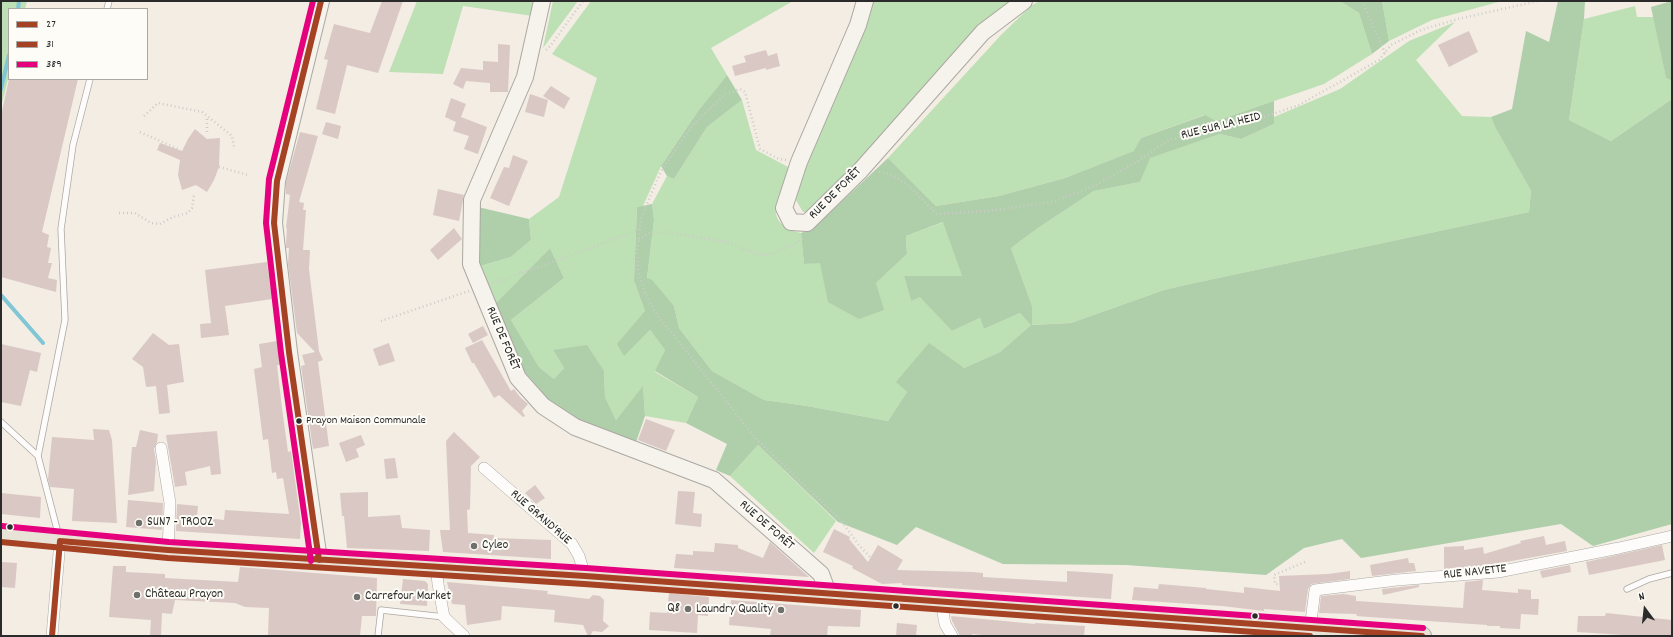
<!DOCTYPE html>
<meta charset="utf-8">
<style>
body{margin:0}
#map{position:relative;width:1673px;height:637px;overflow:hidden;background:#f3ede4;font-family:Dekko,sans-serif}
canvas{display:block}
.frame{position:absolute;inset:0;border:2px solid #2b2b2b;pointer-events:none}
.legend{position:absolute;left:8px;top:8px;width:140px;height:72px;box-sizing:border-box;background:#fdfcf7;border:1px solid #a9a8a5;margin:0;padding:5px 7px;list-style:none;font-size:12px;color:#2b2b2b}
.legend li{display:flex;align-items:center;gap:8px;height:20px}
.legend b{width:20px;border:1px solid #a9a8a5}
.north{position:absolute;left:1625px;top:589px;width:40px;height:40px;-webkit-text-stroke:3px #fdfcf7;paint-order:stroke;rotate:345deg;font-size:11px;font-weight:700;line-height:16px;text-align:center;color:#2b2b2b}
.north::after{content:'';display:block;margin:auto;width:14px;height:18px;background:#2b2b2b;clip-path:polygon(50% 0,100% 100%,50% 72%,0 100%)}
</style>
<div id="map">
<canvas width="1673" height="637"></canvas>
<div class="frame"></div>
<ul class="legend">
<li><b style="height:5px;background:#a64224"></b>27</li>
<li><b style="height:5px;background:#a64224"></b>31</li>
<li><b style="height:5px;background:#e5007d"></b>389</li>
</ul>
<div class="north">N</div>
</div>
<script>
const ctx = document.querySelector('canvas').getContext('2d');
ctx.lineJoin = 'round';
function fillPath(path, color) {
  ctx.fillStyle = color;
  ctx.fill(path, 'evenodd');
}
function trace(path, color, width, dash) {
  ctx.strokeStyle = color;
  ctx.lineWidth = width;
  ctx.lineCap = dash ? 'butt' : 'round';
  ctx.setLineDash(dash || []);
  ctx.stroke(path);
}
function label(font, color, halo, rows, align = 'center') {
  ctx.font = font + ' Dekko,sans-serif';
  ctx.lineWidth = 4;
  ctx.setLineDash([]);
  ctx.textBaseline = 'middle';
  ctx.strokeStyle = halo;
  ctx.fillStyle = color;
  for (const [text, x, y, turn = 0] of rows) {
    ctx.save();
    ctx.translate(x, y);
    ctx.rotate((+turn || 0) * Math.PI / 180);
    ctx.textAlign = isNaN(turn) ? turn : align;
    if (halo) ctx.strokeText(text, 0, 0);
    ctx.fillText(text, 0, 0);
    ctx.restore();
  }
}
const green = new Path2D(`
 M1,1h26l-2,8h-16v66l-8,32z
 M417,1h119l-3,15 -70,-10 -20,68 -54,-2z
 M553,1h25l-35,47z
 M591,1h202l-82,47 16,27 -29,36 -37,55 -18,40 -6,1 -3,74 11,30 -21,44 26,-25 15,20 -10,22 43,25 -12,26 -41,-7 -2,-29 -27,33 -11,-23 -1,-26 -51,-21 11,18 -10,11 -15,-12 -28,-47 53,-42 -14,-30 -56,57 -14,-39 31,-9 20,-17 -2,-21 30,-22 38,-119 -45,-24z
 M872,1h143l-201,211h-11l-7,-12 4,-24z
 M1040,1h300l19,12 13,41 -48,30 -108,37 -12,-6 -63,23 -6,13 -70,27 -66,18 -63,10 -48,-48 113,-123 31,-30z
 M1382,1h120l-70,19 -43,21z
 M1635,6l2,11h17l12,61 6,3v18l-61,42 -42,-21 15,-101z
 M1455,22l-39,38 46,56 29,1 4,10 36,64 -2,21 -344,73 -21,5 -93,33 -40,2 -31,27 -36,16 -68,13 11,11 -19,29 -81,-15 -43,-6 -52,-29 -33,-43 -5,-22 -27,-28 7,-58 -2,-16 15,-28 7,3 33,-52 35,-27 14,50 34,18c-10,28 -31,54 11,65l3,31 16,-2 56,21 31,-29 -1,-18 38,-14 18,54h-58l7,25 9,-5 32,35 28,-13 4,11 36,-16 11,11 1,-18 -21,-58 27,-20 56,-37 46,-9 9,-24 71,-24 21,5 33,-15v-7l66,-28 69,-48z
 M758,445l78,76 -22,32 -84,-77z`);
const forest = new Path2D(`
 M1340,1h42l7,40 -17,13 -13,-41z
 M1558,1h27l-1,18 -15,101 42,21 61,-42v425l-79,22 -32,-22 -200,34 -19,-19 -38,9 -38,27 -140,-10 -123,-1 -87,-37 -19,18 -59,-23 -80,-77 -28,31 -14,-6 11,-26 -41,-21 12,-26 -43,-26 10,-21 -15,-20 -26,26 -7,-12 28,-33 -11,-30 3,-74 15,-3 2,16 -7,58 5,2 22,26 5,22 33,43 52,29 43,6 81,15 19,-29 -11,-10 33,-39 35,25 36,-16 31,-27 -11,-12 -36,16 -4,-11 -28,13 -32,-34 -9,4 -7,-25h58l-19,-54 -37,14 1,18 -31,29 8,27 -25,9 -31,-17 -8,-39 -16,1 -3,-31 10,-4 11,-9 66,-62 48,48 63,-10 66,-18 69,-27 7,-13 64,-23 11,6 58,-20v23l-33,15 -21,-5 -70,24 -10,24 -46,9 -56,37 -27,20 21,58v19l39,-2 93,-33 21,-5 344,-73 2,-21 -36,-64 -4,-10 21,-8 14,-78 23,11z
 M1672,1v80l-6,-3 -15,-71z
 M727,75l15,25 -35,27 -33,52 -7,-3 -6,-10 37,-55z
 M478,207l51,12 2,21 -20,17 -31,9z
 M550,248l14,30 -53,42 28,47 15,12 10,-11 -11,-18 34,-5 17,26 1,26 11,23 27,-34 2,30 -10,29 -54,-24 -32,-21 -26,-30 -29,-65z`);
const stream = new Path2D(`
 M18,9l1,-8
 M1,89l8,-34
 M1,295l42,48`);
const building = new Path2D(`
 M382,1h21l-25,72 -31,-8 -12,49 -19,-5 12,-49 -4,-1 10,-35 36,9z
 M1469,31l9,21 -29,15 -11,-22z
 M498,44l12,1 -2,47h-18v-9l-24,-2 -3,8 -10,-5 8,-16 22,2v-9l15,1z
 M766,50l2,6 9,-3 3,13 -14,4v-2l-31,8 -3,-10 14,-4 -2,-6z
 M9,79h69l-36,153 7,3 -2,12 4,1 -3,15h4l-4,15 9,2 -1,12 -55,-15v-161z
 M551,86l19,12 -6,11 -21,-13z
 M530,94l18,6 -4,17 -19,-5z
 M451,98l15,6 -5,13 26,10 -9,27 -14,-5 5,-13 -16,-5 3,-9 -11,-5z
 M326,122l15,4 -3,13 -16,-5z
 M195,129l12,10 13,-1 -1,29 -5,13 -7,12 -11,-7 -14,5 -4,-15 2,-15 -23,-10 3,-7 22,8 6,-12z
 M300,132l18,4 -19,66 5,1 -1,7h3l-3,40h7l-1,19 10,82 4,9 -5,2 11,84 -16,3 -12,-83 4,-1 -3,-10 13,-3 -18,-19 -9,-69 1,-16h-3v-4l1,-16h-1l4,-33 -4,-1v-12z
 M513,155l15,6 -19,45 -19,-8 14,-31 5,1z
 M438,189l26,6 -5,26 -26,-6z
 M454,228l8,11 -24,21 -8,-10z
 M267,262l5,37 -47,7 4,29 -28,3 -1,-14 11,-1 -6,-53z
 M483,326l5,9 -15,8 -5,-9z
 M153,333l16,12 10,-1 5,38 -17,3 3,28 -11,1 -3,-28 -10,1 -3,-20 -11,-8z
 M482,340l29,51 3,-2 6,8 8,7 -6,7 3,5 -2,1 -24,-22 -5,3 -20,-35h-2l-7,-15z
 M277,341l4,24h-4l5,43 6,44 3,-1 10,72 -1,16 -124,-8 1,-27 21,2 -1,11 27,3 1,-10 64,4 -6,-36 -6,1 -1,-7 -4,1 -4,-34 -5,1 -9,-71 8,-2 -3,-23z
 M389,343l6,18 -16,5 -6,-17z
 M1,344l40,9 -4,19 -7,-2 -9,36 -20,-4z
 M646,419l29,11 -9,21 -28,-11z
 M93,429l16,1 3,10 5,83 -45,-2 2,-32 -24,-2 -2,-8 4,-42 42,3z
 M140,430l18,4 -1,8 -3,7 2,12 -2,30 -26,4 4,-48h4z
 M217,431l4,43 -10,1 -1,-9 -25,6 2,13 -12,2 -9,-52z
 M454,432l26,25 -9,9 -1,43 -3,1 1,23 26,2v3l57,2v19l-108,-7 -3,-22h10l-4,-89z
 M361,435l4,10 -9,4 3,8 -13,5 -7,-19z
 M395,458l3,20 -12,1 -2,-20z
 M535,485l10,13 -9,6 -11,-11z
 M678,491l17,1 -2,21 9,1 -1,13 -26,-3z
 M368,492v25l32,-2 2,13 28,2 -1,21 -82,-3 -3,-32h-2l-2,-23z
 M1,493l40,4 -1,21 -39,-4z
 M128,500l35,3 -1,27 -36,-3z
 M834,529l16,8 -1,2 19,23 10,-17 25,15 -6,10 76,2 10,1v4l84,5v-11l46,3 -2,25 -209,-14v-2l-20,1 -30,-16 1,-2 -30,-14z
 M1544,536l2,9 19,-4 2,10 -83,15 -40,3v-22l20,-1v4l19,-3 1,7 37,-11 -1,-2z
 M770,542l39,35 -135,-9 2,-14 17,1v-4l21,1 1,-9 23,2v3l25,10z
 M1662,545l3,15 -76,15 -3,-13z
 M1408,558l1,5h5l2,8 -44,5 -2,-11z
 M1,562l16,1 -2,25 -14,-1z
 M1570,565l1,7 -29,6 -2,-7z
 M113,566h13v6l39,2v4l73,4 2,-15 137,11 -1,38h-14l-2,20h-92l1,-28 -24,-1 -10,-4 -60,-3 -3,14 -10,-1 -1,23h-11l1,-16 -42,-3z
 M1350,571v8l-39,5 -3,5 -3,23 -41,-3v2l-42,-5 -90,-6 2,-13 24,2 1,-5 47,4v1l38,4v-6l36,4 -1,-15 49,-2z
 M403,579l22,2 3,3 -1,22 -27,-2z
 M1483,580l-1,10 36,3v-4l13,1v9h8l-1,16 -17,-1 -1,15 -20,-1v-2h-13v-1l-118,-8 -12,-1 -1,-2 -37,-1 2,-17 22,-2 13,2v5l107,7 2,-26z
 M447,582l101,9 -1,3 42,5 4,-4 7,1 4,4 -1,21 6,5 -7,6 -9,-1 -3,5h-2l-5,-11 -29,-3 1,-12 -53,-4 -1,14 -34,5 -2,-20 -13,-1z
 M1419,585v2l-36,8 -1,-6z
 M669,593l40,4 -1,19 -10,-1 -1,18 -48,-3 1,-18 17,1z
 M731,600l130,10 -1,17 -32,-1 -1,10 -57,-1 1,-6 -42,-4z
 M1606,613l66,7v16h-33l-62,-4 1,-16h27z
 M951,616l84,8v-1l50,3 -1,10h-91l-21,-2v2h-12l-8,-15z
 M897,623l20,2 -1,11h-20z`);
const path = new Path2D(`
 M1362,1l23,52
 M546,50l5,-5 32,-44
 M144,116l14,-13 44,9 30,24 2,11
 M140,132l38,17
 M207,132v-16
 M786,160l-7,-1 -19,-10 -15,-57 -5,-3 -15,5 -33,32 -31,45 -20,47 -4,34 1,19 7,22 10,19 102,128 83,79 18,25 36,39
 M219,167l29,8
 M879,172c24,2 40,26 58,42l50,-3 65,-9 40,-15 46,-26 31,-21 30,-9 56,-11 44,-15 80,-45 12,-15 30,-15 37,-11 80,-18
 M119,213h16l16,10 9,1 13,-7 15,-4 4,-5 2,-13
 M639,240l10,-7 16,-1 57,9 39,14 13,-2 21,-9 9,-7
 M492,283l53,-18 95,-36
 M381,321l88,-30
 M1305,562l-31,13 1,9h30`);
const lane = new Path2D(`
 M107,9l2,-8
 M1,422l37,34 21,81
 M38,456l27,-136 -4,-91 12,-84 17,-66
 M1627,589l22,-10 23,-6
 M378,636l3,-26 63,7`);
const street = new Path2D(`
 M161,448l9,55 -2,47
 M484,468l88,76 7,12 6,20
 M436,566l2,18 6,33 20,19
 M941,601l4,23 7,12
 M1310,629l5,-39 82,-10 101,-8 121,-24 53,-12
 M52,636l8,-95`);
const secondary = new Path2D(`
 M542,1l-17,76 -53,123 -1,64 47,114 25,28 32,21 139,53 107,94 7,19
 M865,1l-7,24 -59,137 -15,46 7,14 16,1 53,-52 123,-139 41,-31
 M319,560l-30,-208 -15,-129 3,-42 44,-180`);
const primary = new Path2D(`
 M1,534l167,16 417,26 837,60`);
const bus1 = new Path2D(`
 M60,541l108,9 417,26 837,60
 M319,560l-30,-208 -15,-129 3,-42 44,-180
 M52,636l8,-95`);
const bus2 = new Path2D(`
 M1,542l167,16 416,26 726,52`);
const bus3 = new Path2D(`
 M2,526l167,16 417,26 837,60
 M311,561l-30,-208 -15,-130 3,-44 44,-178`);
const markers = [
 [299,421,3.5,"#2b2b2b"],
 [139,523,4,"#716f6c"],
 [10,527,3.5,"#2b2b2b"],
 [474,546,4,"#716f6c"],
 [137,595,4,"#716f6c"],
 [357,597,4,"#716f6c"],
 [896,606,3.5,"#2b2b2b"],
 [688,609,4,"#716f6c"],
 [781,610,4,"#716f6c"],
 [1255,616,3.5,"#2b2b2b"]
];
const busNames = [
 ["Prayon Maison Communale",306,421]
];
const streetNames = [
 ["RUE SUR LA HEID",1221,127,-14],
 ["RUE DE FORÊT",836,194,-45],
 ["RUE DE FORÊT",502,339,67],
 ["RUE GRAND'RUE",540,518,41],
 ["RUE DE FORÊT",766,526,41],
 ["RUE NAVETTE",1475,573,-6]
];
const poiNames = [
 ["SUN7 - TROOZ",147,523],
 ["Cyleo",482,546],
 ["Château Prayon",145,595],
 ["Carrefour Market",365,597],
 ["Q8",680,609,"right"],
 ["Laundry Quality",773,610,"right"]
];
fillPath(green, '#bee0b5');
fillPath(forest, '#aecfa9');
trace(stream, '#80c6d5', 4);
fillPath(building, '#dac8c4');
trace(lane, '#aba8a3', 7);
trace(street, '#aba8a3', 12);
trace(secondary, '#aba8a3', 18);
trace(primary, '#aba8a3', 20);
trace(path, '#cdcbc9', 2.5, [1, 3]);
trace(lane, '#fdfcfb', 5.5);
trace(street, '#fdfcfb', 11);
trace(secondary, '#f6f2ec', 16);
trace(primary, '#e9e3d7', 18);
trace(bus1, '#a64224', 6);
trace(bus2, '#a64224', 6);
trace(bus3, '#e5007d', 6);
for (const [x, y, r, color] of markers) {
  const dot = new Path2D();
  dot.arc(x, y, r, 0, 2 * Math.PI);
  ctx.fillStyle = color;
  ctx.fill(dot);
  trace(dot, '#fdfcf7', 1.5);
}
label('12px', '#2b2b2b', '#fdfcf7', busNames, 'left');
label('13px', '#2b2b2b', '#fdfcf7', streetNames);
label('13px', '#2b2b2b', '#fdfcf7', poiNames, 'left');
</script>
